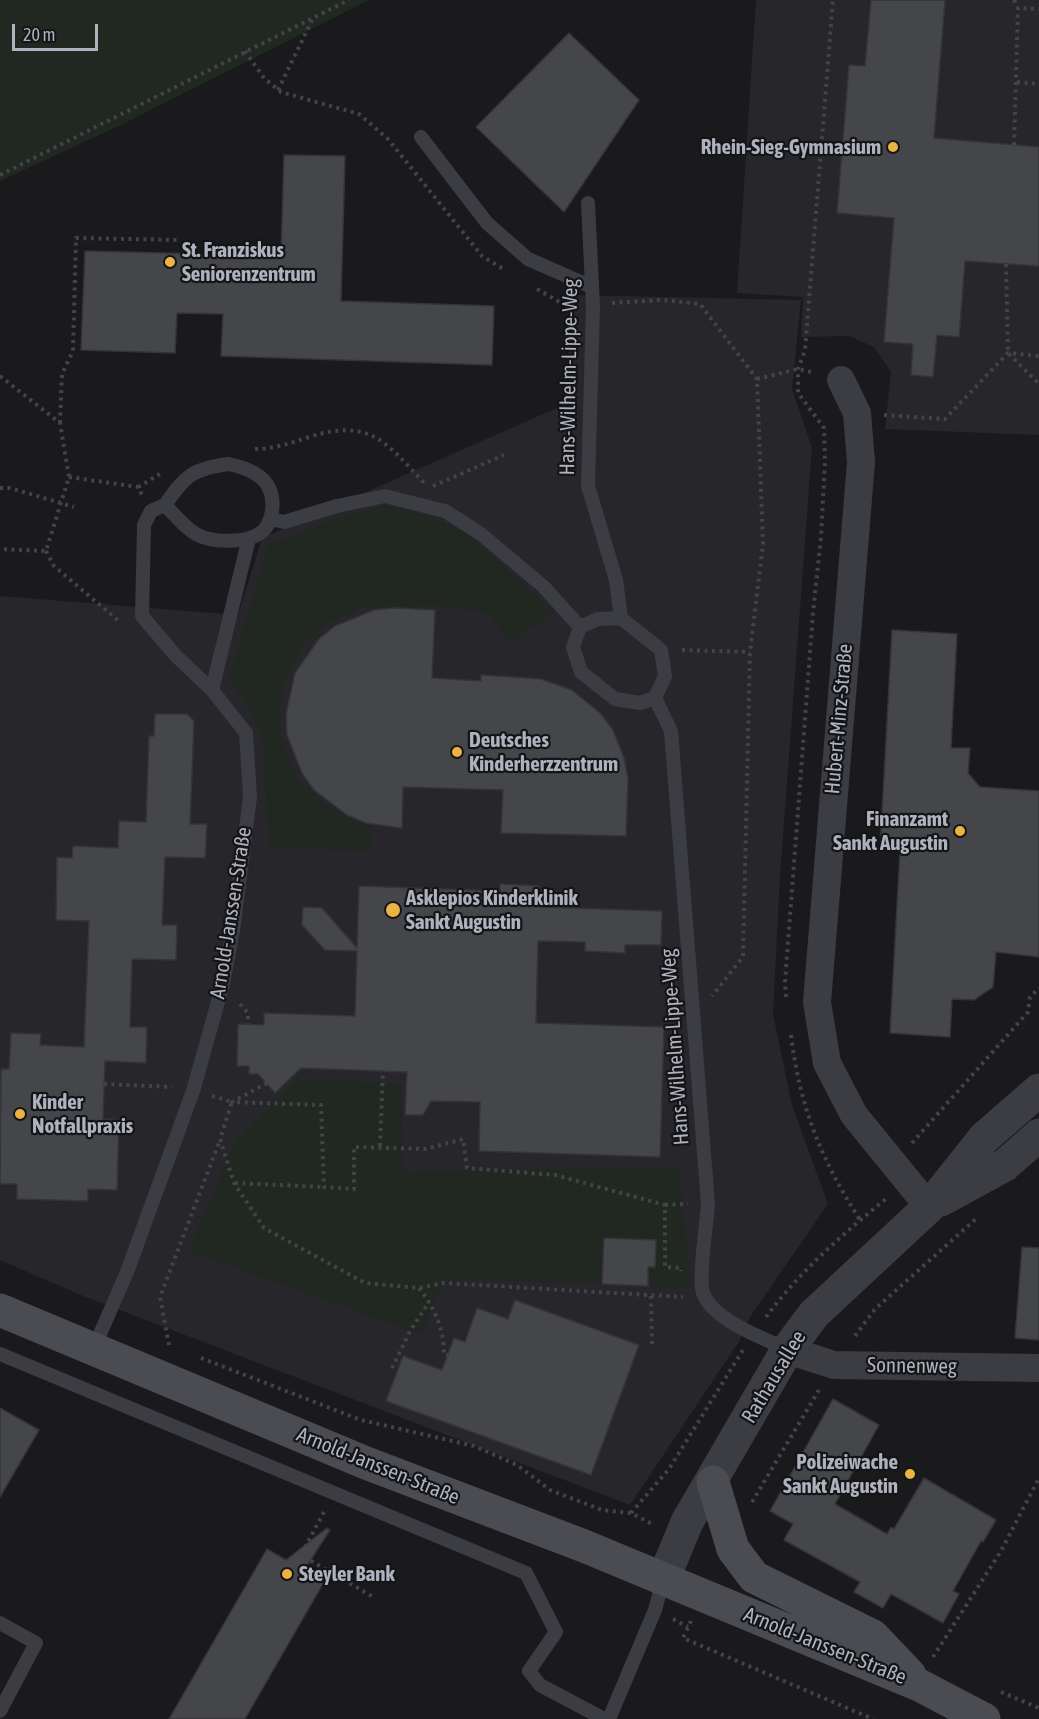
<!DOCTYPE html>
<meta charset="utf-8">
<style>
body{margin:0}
#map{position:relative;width:1039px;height:1719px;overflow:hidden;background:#1a1a1d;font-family:"Asap Condensed",sans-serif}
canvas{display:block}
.scale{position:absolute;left:12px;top:24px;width:86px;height:27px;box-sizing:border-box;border:3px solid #aeb2bc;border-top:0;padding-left:8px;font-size:18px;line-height:21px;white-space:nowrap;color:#aeb2bc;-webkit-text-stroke:4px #151518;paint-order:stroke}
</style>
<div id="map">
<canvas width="1039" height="1719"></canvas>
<div class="scale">20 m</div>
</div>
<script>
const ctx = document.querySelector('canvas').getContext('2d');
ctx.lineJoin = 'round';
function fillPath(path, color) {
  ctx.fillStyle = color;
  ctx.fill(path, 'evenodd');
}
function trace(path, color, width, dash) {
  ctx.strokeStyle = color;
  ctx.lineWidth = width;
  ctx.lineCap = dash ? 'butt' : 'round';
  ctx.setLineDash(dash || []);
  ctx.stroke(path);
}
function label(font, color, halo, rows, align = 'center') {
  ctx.font = font + ' "Asap Condensed",sans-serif';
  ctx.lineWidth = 4.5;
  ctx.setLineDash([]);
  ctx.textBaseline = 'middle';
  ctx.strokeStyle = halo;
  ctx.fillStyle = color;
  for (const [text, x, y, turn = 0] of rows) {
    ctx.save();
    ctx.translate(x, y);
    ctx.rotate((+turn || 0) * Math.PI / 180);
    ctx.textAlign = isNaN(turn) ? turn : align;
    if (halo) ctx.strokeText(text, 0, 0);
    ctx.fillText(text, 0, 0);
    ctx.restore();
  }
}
const built = new Path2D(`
 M756,0h283v435l-154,-6 6,-57 -17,-25 -25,-11 -48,1 2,-40 -66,-4z
 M570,295l231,5 -9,89 20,59 -32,428 -7,138 19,91 36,99 -78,113 -10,23 -110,165 -547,-209 -83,-36v-664l238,19 24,-77 306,-135z`);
const green = new Path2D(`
 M0,0h369l-250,126 -119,55z
 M388,505l47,13 37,20 81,73 -41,31 -27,-30 -49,-7 -74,2 -31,14 -23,19 -15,22 -11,27 -4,41 19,48 34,31 41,17v26l-103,-6 -6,-107 -15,-35 -20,-23 41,-138 23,-5 44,-20z
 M297,1080l104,4 2,88 275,-5 13,120 -240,-8 -11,11 -19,44 -232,-83 44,-106z`);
const building = new Path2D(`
 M871,0h74l-11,138 105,9v119l-74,-5 -6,76 -22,-2 -4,42 -22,-2 2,-31 -29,-2 10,-124 -57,-5 12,-148 16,1z
 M569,33l70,67 -75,112 -88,-85z
 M284,155l61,1 -4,145 153,5 -2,59 -271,-9 2,-42 -46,-1 -2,40 -94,-3 4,-99 196,5z
 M394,608l41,2 -3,68 49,3v-6l60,4 31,11 28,23 13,17 11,28 4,21 -2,57 -125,-3 2,-43 -100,-3 -1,41 -36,-5 -19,-8 -33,-25 -12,-17 -15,-38 -1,-21 9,-41 24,-34 16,-13 39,-16z
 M892,630l65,4 -6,114h19l-2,25 12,14 59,4v166l-43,-5 -3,35 -19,13 -22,-1 -2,38 -60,-4 10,-182 -20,-1z
 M155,714h32l7,7 -4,103h17l-2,34 -40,-1 -3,68h15l-1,35 -44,-1 -2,68h17l-1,36 -41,-2 -2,58 16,1 -2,70 -29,-1v12l-71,-2v-15h-17l1,-115h8l2,-36 30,1 -1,11 44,2 5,-126 -33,-1 1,-63 15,1 1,-12 45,2 1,-27 27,1 3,-86h5z
 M500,884l39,2 1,21 122,4 -1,34h-36v8l-40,-2v-9l-47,-1 -2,82 128,4 -4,130 -181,-6 1,-49 -49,-1 -8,14h-18l2,-43 -106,-4 -26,25 -17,-19h-9v-8h-12l1,-42 26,1v-12l91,3 2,-65 -32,-1 -23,-25 1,-18 19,1 35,40 2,-62 141,5z
 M604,1238l52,2 -1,27h-7v19l-46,-2z
 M1022,1247l17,1v92l-24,-2z
 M515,1300l124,45 -48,130 -205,-74 17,-45 39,14 12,-32 11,4 12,-34 31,11z
 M833,1399l46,26 -44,79 52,30 4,-7 3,2 30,-51 72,42 -13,22 -2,-1 -28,50 6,3 -16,29 -52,-29 -8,14 -29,-16 6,-10 -76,-42 9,-16 -23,-13z
 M0,1408l39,22 -39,67z
 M327,1528l3,2 -26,40 20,12 -79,137h-76l98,-170 19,11z`);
const path = new Path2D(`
 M1014,0l4,8
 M245,51l19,27 17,14 78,22 29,25 94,117 23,14
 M1017,82l22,2
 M278,90l35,-72
 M1014,145l4,-137 21,1
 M0,175l349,-175
 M1006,264l2,89 31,31
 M537,289l35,20
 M612,303l50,-3 38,4 57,75 6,165 -13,108 -7,305 -31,39
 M0,376l60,47 9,54 -23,74 -46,-2
 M757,379l41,-10 17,4
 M884,415l61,4 63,-66 31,3
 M60,423l2,-49 11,-23 3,-113 104,2
 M255,449c19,0 36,-6 54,-12 61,-19 76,4 116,47
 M69,477l69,10 4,8
 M433,486l71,-31
 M138,487l22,-13
 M0,488h10l64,19
 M46,551l8,15 67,57
 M682,650l68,2
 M786,997l-1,-15 28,-369 8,-76 4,-74 -1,-35 -26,-35v-24l7,-19 28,-350
 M240,1004l8,9v11
 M791,1035c9,73 30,124 69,185
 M267,1083l-35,19 89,3 3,82 30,2v-42l72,2 37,-10 4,29 88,7 110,30v62l16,1v3
 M104,1084l68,3
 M212,1096l20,6 -12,37 14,44 30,45 101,55 54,5 25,-5 239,14
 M912,1143l116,-131 2,-15 9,-9
 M380,1146l3,-75
 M235,1183l89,4
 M665,1205l23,-1
 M419,1288c16,21 25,40 25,67h4
 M651,1296l1,50
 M766,1317c34,-46 77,-83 121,-119
 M855,1336l20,-27 103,-92
 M169,1345l-9,-48 60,-157
 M201,1358l160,62 113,26 43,19 33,25 52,20 29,3 23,12
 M392,1368l18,-37 19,-29
 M752,1502l67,-112
 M324,1512l-23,43 74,43
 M631,1513l38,-44 74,-119
 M673,1619l15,8
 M691,1621l-8,17 190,81
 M933,1657l68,-106 38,-73
 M1001,1692l38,16`);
const service = new Path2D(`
 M421,137l66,86 41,36 64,28
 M588,203l5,104 -5,179 28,94 5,38
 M228,464c26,5 48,17 44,47 -1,7 -4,15 -9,20 -15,13 -52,12 -67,3 -12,-7 -21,-19 -31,-29 20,-29 27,-36 63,-41z
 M271,519l13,3 53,-16 48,-10 60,15 36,23 63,53 36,40
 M621,618l40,32 4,26 -10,22 -15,5 -25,-4 -34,-27 -8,-25 7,-20 18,-8z
 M212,690l37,-152
 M655,698l16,33 37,473c-1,17 -10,74 -5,89 10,27 59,45 84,56
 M93,1350l34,-78 66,-181 30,-107 10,-53 17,-134 -4,-64 -34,-43 -36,-34 -34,-40 2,-91 7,-14 14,-6
 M0,1354l526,219 30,59 -27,39 11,14 64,34
 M0,1623l36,20 -36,68
 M609,1719l46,-109 8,-30`);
const minor = new Path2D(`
 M841,380l16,33 4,49 -44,540 10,61 27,52 75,92
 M787,1350l47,15 205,3`);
const tertiary = new Path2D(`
 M941,1200l64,-35 34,-30
 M663,1580l24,-58 100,-172 27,-36 115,-107 55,-69 55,-48`);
const secondary = new Path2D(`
 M0,1310l366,153 218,83 335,139 65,34
 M713,1482l20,67 21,28 119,59 37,39`);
const markers = [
 [893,147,6,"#ebb344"],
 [170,262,6,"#ebb344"],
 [457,752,6,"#ebb344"],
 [960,831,6,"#ebb344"],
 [393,910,8,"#ebb344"],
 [20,1114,6,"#ebb344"],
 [910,1474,6,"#ebb344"],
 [287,1574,6,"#ebb344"]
];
const poiNames = [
 ["Rhein-Sieg-Gymnasium",881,147,"right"],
 ["St. Franziskus",182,250],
 ["Seniorenzentrum",182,274],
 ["Deutsches",469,740],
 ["Kinderherzzentrum",469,764],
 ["Finanzamt",948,819,"right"],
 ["Sankt Augustin",948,843,"right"],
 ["Asklepios Kinderklinik",406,898],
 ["Sankt Augustin",406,922],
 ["Kinder",32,1102],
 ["Notfallpraxis",32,1126],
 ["Polizeiwache",898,1462,"right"],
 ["Sankt Augustin",898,1486,"right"],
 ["Steyler Bank",299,1574]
];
const streetNames = [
 ["Hans-Wilhelm-Lippe-Weg",569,377,-89],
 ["Hubert-Minz-Straße",839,719,-85],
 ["Arnold-Janssen-Straße",231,913,-81],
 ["Hans-Wilhelm-Lippe-Weg",675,1047,-94],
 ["Sonnenweg",912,1366,1],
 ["Rathausallee",774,1377,-59],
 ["Arnold-Janssen-Straße",378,1466,22],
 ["Arnold-Janssen-Straße",825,1646,22]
];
fillPath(built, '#27262a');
fillPath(green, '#202821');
fillPath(building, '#45464a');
trace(building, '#353539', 1.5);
trace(path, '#424449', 4, [3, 4.5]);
trace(service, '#3c3d42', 14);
trace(minor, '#3c3d42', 28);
trace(tertiary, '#3c3d42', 33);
trace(secondary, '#4a4c52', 33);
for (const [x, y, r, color] of markers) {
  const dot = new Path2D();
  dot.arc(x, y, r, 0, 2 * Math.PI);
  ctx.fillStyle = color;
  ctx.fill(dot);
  trace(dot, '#151518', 2);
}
label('bold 21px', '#aeb2bc', '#151518', poiNames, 'left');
label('21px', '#aeb2bc', '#151518', streetNames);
</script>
